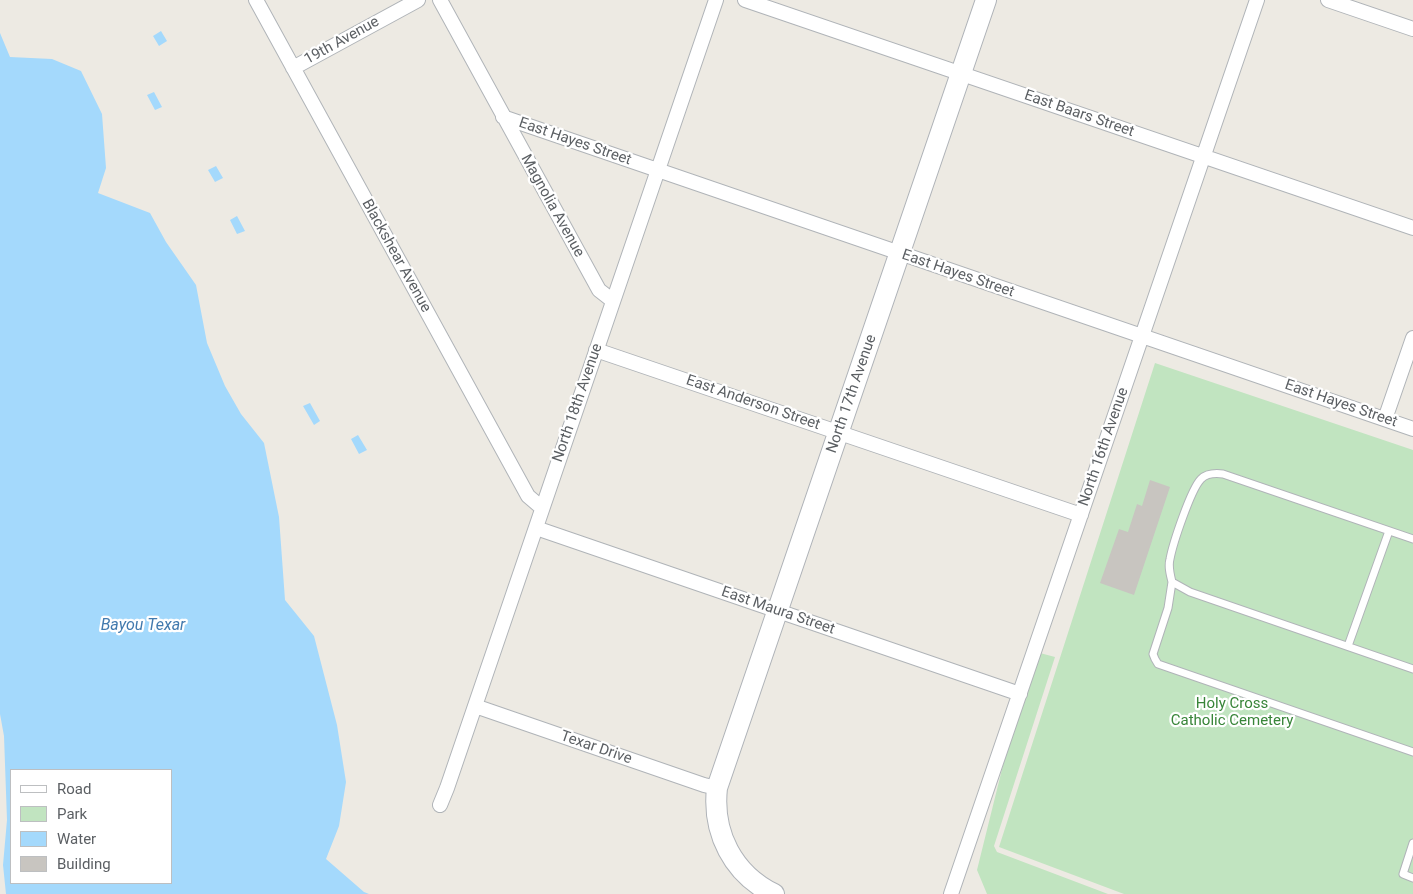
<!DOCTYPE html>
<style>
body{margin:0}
#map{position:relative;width:1413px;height:894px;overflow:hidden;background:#edeae3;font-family:Roboto,sans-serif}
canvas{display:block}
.legend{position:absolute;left:10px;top:769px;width:162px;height:115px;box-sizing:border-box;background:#fff;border:1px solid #bdbfc1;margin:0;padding:6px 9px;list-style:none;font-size:15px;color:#5b5f63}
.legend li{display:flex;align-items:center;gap:10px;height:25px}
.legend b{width:25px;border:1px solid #bdbfc1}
</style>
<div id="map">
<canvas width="1413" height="894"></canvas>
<ul class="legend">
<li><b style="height:6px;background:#fff"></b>Road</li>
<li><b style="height:14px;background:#c1e4c0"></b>Park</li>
<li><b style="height:14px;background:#a4d9fc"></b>Water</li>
<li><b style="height:14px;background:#c8c5c0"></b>Building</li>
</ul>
</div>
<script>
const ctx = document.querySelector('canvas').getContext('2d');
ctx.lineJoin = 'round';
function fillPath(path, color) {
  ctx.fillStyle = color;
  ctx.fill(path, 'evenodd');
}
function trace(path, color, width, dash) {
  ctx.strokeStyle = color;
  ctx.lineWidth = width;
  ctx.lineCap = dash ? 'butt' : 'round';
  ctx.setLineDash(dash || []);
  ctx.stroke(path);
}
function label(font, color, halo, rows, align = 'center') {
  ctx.font = font + ' Roboto,sans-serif';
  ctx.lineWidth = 4.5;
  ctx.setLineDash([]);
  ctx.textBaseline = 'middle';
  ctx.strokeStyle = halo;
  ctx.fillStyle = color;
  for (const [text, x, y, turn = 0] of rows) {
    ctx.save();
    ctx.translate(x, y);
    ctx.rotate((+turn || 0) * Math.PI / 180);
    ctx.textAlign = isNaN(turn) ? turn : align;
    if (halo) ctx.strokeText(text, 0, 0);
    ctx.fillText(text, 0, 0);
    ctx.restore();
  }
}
const green = new Path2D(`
 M1155,363l258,87v444h-289l-125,-47z
 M1040,653l15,4 -61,189 3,6 111,42h-121l-10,-24 31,-125z`);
const water = new Path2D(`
 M161,31l6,10 -8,5 -6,-10z
 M0,33l10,24 42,2 29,12 21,43 4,54 -8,25 52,20 16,29 30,43 11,58 18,43 16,28 23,29 15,74 6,83 29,36 23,89 9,57 -7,44 -13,33 38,33 5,2h-363l-3,-29 4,-45 -3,-84 -4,-22zM11,770h160v113h-160z
 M154,92l8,15 -7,3 -8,-15z
 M216,166l7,12 -8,4 -7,-12z
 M237,216l8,15 -8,3 -7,-14z
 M310,403l10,18 -6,4 -11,-19z
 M358,435l9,15 -8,4 -8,-15z`);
const building = new Path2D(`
 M1150,480l20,7 -36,108 -34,-12 19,-54 9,3 9,-28 5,2z`);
const lane = new Path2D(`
 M1413,539l-190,-65c-8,-1 -16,-1 -22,5 -10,10 -28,64 -31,80 -2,7 0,15 2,23l18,10 223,77
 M1172,582l-4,26 -15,46 2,5 3,5 255,88
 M1348,646l41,-115
 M1413,843l-10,31 10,4`);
const street = new Path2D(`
 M256,0l272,496 14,12
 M440,0l159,290 14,11
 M745,0l668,228
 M1328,0l85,29
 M293,68l125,-68
 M503,117l910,312
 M596,350l485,165
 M1385,419l28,-81
 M536,528l484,166
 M475,706l229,79 13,3
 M440,805l7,-17 269,-788
 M951,894l306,-894`);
const secondary = new Path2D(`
 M774,894c-41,-20 -62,-61 -57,-106l269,-788`);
const streetNames = [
 ["19th Avenue",342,41,-29],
 ["East Baars Street",1079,114,19],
 ["East Hayes Street",575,142,19],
 ["Magnolia Avenue",552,206,61],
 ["Blackshear Avenue",396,256,61],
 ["East Hayes Street",958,274,19],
 ["North 17th Avenue",852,394,-71],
 ["North 18th Avenue",578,403,-71],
 ["East Anderson Street",753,403,19],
 ["East Hayes Street",1341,404,19],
 ["North 16th Avenue",1104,447,-71],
 ["East Maura Street",778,611,19],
 ["Texar Drive",596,748,19]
];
const parkNames = [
 ["Holy Cross",1232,704],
 ["Catholic Cemetery",1232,721]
];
const waterNames = [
 ["Bayou Texar",143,626]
];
fillPath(green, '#c1e4c0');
fillPath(water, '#a4d9fc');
fillPath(building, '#c8c5c0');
trace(lane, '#b0b4b8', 9);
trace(street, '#b0b4b8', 16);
trace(secondary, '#afb3b8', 22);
trace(lane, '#fff', 7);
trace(street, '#fff', 14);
trace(secondary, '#fff', 20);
label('15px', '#5b5f63', '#fff', streetNames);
label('15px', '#388539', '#fff', parkNames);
label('italic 16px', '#427aae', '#fff', waterNames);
</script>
